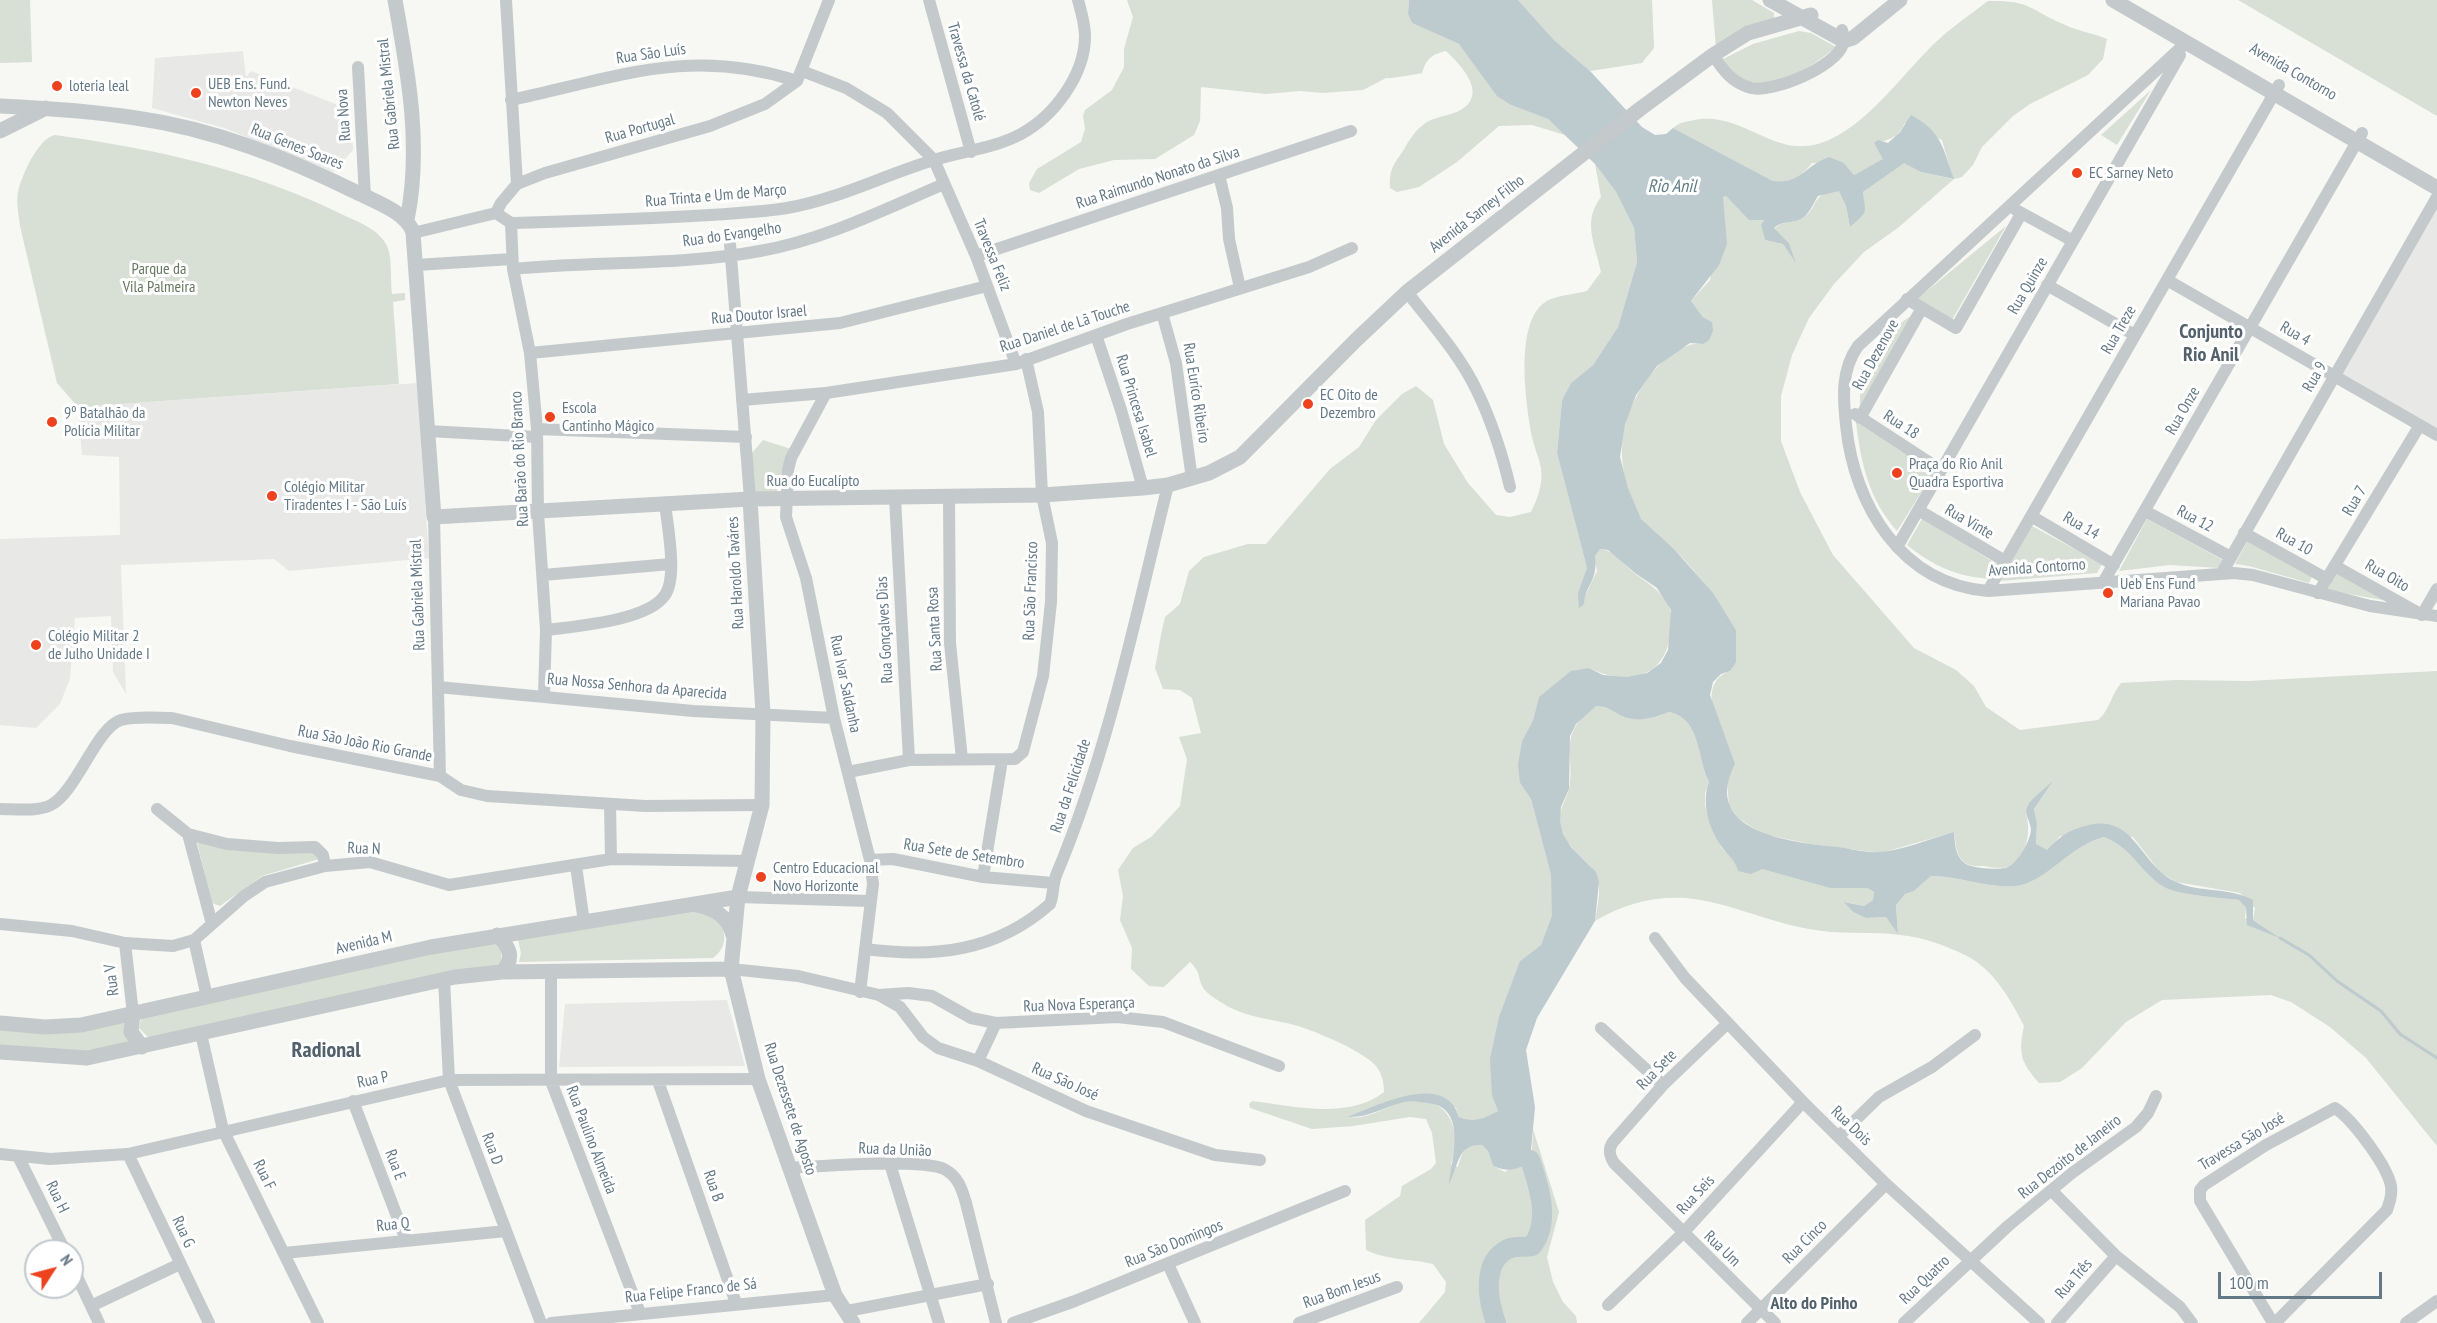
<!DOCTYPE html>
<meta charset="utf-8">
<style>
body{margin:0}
#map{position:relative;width:2437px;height:1323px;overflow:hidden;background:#f7f7f3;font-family:"PT Sans Narrow",sans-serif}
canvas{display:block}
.north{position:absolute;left:24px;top:1239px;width:60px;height:60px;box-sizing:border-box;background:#fff;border:2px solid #c1c9cf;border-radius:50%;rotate:54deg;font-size:16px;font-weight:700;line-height:24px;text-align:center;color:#647986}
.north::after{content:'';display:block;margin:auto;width:21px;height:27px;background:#ee411d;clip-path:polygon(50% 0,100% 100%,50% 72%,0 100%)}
.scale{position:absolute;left:2218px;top:1272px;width:164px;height:27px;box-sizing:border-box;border:3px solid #647986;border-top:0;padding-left:8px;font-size:18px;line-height:21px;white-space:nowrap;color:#647986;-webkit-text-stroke:4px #fff;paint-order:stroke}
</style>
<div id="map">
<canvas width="2437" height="1323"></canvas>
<div class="north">N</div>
<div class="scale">100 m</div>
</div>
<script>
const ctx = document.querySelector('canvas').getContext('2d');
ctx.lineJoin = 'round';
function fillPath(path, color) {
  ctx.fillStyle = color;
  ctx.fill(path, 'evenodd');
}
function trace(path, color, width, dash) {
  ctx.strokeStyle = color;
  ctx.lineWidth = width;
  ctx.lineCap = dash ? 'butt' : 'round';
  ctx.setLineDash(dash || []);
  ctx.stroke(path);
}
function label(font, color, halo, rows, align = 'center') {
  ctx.font = font + ' "PT Sans Narrow",sans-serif';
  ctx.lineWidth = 6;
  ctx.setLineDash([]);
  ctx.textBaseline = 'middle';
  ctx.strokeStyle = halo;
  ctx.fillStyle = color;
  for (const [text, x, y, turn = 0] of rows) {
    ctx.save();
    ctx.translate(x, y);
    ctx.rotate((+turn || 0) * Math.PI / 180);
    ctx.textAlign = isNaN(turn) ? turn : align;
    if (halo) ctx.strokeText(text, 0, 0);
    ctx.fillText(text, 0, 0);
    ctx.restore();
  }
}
const built = new Path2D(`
 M243,51l3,26 5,-6 100,39 2,40 -19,22 -110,-44 -72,-20 3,-50z
 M2437,209v219l-95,-54z
 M417,383l12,175 -140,13 -15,-12 -153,6 5,129 -13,-22 -2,-56 -36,2 -5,61 -10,25 -24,24 -36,-3v-186l120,-4 -1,-78 -37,-2 -4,-48z
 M727,1000l18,66 -186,1 6,-63z`);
const green = new Path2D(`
 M0,0h30l2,62 -32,1z
 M1127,0h282l-1,14 4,9 47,21 52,61 37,14 17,16 -33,-10 -33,1 -42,36 -38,25 -22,5 -7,-4c-1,-16 2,-22 11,-34 7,-11 12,-22 23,-30 9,-7 24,-8 35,-13 31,-16 2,-46 -13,-60 -14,3 -20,8 -24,22 -5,1 -32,6 -36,5l-23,12 -40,3 -23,-2 -34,3 -65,-7 -1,34 -6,14 -39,24 -41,1 -35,9 -40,24 -9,-3 -1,-7 8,-14 44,-27 4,-13 -2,-13 2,-6 27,-20 12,-23v-18l9,-32z
 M1518,0h134l2,48 -12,15 -52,8 -36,-31z
 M1712,0h40l22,13v8l-58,27z
 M2237,0h200v116l-199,-116z
 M1988,1c42,-1 41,8 75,23 14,7 30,9 44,15l-4,20 -15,16 -58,29 -17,12 -31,31 -9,18 -11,12 -8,2 -55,48 -35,25 -30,32 -25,34 -17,37 -11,41v45l19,51 33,63 81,93 42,22 18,16 12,21 34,23 78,-10c12,-10 13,-25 23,-37l55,-3 72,1 189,-10v475l-71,-88 -36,-31 -39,-25 -20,-7 -109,5 -36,22 -44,46 -22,14 -21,1c-18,-21 -21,-29 -15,-57 -13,-26 -31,-58 -59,-71 -21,-10 -43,-18 -65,-20 -30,-4 -61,0 -91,-6 -41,-7 -81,-27 -123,-31 -33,-2 -63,6 -91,23 2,-12 6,-29 3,-41 -4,-19 -34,-30 -38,-56 -2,-14 6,-23 9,-35 6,-26 -8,-48 12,-70 4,-4 9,-10 14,-13 14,-5 24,13 38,13 13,1 25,-2 36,-7 32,6 28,47 40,70l-4,11v12l8,27 9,16 13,13 95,27h37l7,4 -1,8 -9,6 -19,-4 8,10 13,6 20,-1 12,16 -2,-28 9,-11 9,-3 17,-15c28,-1 71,18 97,7 27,-13 45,-38 76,-46 31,13 34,34 60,50 13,8 58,11 75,13l7,8 -1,10 32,18 -24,-16 2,-12 -15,-15 -64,-11 -16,-10 -27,-35 -73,-1 -13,15 -11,-7 1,-21 -3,-14 17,-25 -25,29c5,18 2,46 -19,54 -7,2 -17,0 -24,-1 -8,0 -17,0 -22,-7 -6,-8 -5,-17 -7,-27l-73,21 -71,-9 -47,-10 -25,-16 -9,-12 -2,-27 8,-15c-12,-26 -43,-80 -5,-93l6,-41c-18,-29 -37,-56 -61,-80 -10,-10 -25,-18 -34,-31 -4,-5 -6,-14 -9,-21 -18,-42 -11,-83 16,-120 12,-16 34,-37 55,-34l9,-22 -9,-5 -12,-16 19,-21 13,-83 3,-1c12,11 20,26 39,24l-4,5 4,15 18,4 12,16 -6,-17 -15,-14c9,-9 17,-5 27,-10 19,-10 7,-25 38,-29l7,16 4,21 14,-27 -1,-8 41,-30 17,10 32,7 -11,-39 -37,-17c-8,15 -15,17 -31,20l10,16 -30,16 -10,-12h-32c-12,15 -20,20 -39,18l-100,-53c7,-6 13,-6 21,-8 48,-10 79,39 127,23 44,-14 83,-71 116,-102 16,-15 34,-27 51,-40z
 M1799,31l12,2 25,14c-32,26 -85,61 -113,12l30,-15z
 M2151,90l-34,55 -16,-10z
 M55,135c100,14 195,34 286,79 15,7 36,14 45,30 7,13 4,35 6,50l13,-1v7l-12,2 6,82 -321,23 -21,-24 -37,-157c-1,-11 -4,-22 -2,-34 3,-15 20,-54 37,-57z
 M1595,164l21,28 18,36 3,34 -19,65 -25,38 -22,18 -9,17 -5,53 30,115 -2,28 12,-25 -3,-14 6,-8c14,1 23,15 33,23 15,12 28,18 36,35 4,7 2,20 1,28 -6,45 -45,50 -81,33l-50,29 -6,23 -11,21 -2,42 11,16 20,76 2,41 -12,29 -21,16 -28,135 6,15c-14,7 -23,12 -39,6l-3,-9 -28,-14 -79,23c22,3 37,-12 57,-16 42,-7 57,28 45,63l7,3c4,-15 7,-23 24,-22l6,6 5,15 12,6 27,-20 1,-23 26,83 -12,45 6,25 10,20 13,14 1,7h-158l26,-31 1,-10 -13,-18c-22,-5 -47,-4 -67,-14l-1,-30 35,-24 2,-10 29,-17 5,-6 -4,-30 -6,-14 -16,-2 -57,9 -41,3 -62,-21 -1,-4 3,-3c41,5 97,19 132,-9 0,-11 -3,-22 -11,-29 -15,-14 -56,-31 -75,-37 -25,-7 -49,-8 -71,-20 -6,-4 -19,-11 -23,-17 -7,-11 -2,-16 -14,-27l-26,25 -15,-1 -18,-17 1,-21 -12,-28 3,-24 -5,-26 15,-22 18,-11 29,-31 7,-47 -8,-22 22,-4 -9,-35 -12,-8 -17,-1 -8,-21 6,-33 4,-18 15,-13 9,-33 15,-14 44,-13h18l64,-75 29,-22 17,-27 26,-26 14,-8 17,14 11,44 24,39 28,32 14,2 21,-5c7,-14 12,-28 10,-44 -2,-11 -7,-21 -9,-31 -6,-32 -20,-123 19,-138 11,-4 24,-5 36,-8l14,-19c-6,-29 -19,-50 0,-75z
 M2006,226l-54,94 -35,-21z
 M1914,314l-54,95c-1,-49 13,-69 54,-95z
 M1856,422l78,50 -37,59c-28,-32 -36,-67 -41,-109z
 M763,440l28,9 -15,44h-23l-2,-39z
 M1922,519l75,45 -8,15c-33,-3 -56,-13 -82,-34z
 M2147,519l76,41 -4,8 -49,-3 -51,6z
 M2032,526l70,38 -5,9 -96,8z
 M2248,540l64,37 -3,6 -60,-17 -14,-2z
 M2337,572l56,30 -66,-12z
 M197,842l39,9 77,-1 6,9 -57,17 -42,30 -8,-3z
 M699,911l20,5c6,17 10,30 -6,42l-194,4 2,-9 -3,-13z
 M494,943l7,7 1,16 -352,73 -11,-11 2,-9 3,-2 295,-66z
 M126,1023l7,20 -46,10 -87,-6v-19z`);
const water = new Path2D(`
 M1409,0h109l36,40 36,31 52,56 13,8 11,-1 7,-6 100,53c29,3 31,-15 56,-24l15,6 10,12 29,-16 -9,-16 4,-3 10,3 12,-11 11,-17c32,18 31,32 43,64l-33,-7 -17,-9 -41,29c3,23 5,19 -13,35l-4,-21 -7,-15 -21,5c-5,8 -9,19 -17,23 -10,5 -18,1 -27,9l15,15 7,20 -13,-19 -18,-4 -4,-15 3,-5h-15l-23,-24 -3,1 4,47 -8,21 -28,36 12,16 9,5 1,9 -4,9 -6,4 -13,-1 -33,23 -21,29 -11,30 -5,32 8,31 13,31 33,30 39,44 23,37v32l-6,9 -9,3 -8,8 -3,13 25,69c-36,69 59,79 103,83 14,2 28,6 41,5 19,0 56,-15 75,-20 1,12 1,27 14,33 8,3 29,5 37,3 12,-3 25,-26 26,-38 0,-8 -7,-15 -4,-23 4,-9 19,-19 26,-26l-19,28 3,14 -1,21 11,6c13,-14 23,-21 42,-25 46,-11 52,42 87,57 25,11 53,5 77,18v20l27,18 -33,-13 -1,-17 -7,-8c-17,-2 -62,-5 -75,-13 -26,-16 -29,-37 -60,-50 -31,8 -49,34 -76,46 -26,11 -69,-8 -97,-7l-17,15 -9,3 -9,11 2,29 -12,-17 -20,1 -13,-6 -9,-10 20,4 9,-6 1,-8 -7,-4h-37l-68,-19 -11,5 -13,-3c-3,-12 -10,-15 -16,-24 -13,-17 -21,-45 -13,-65 -12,-23 -8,-64 -40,-70 -14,6 -33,11 -47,4 -10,-5 -14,-10 -26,-10l-20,18 -6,12 -1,53 -8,18 -1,15 3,12 8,13 25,25 3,10 -4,39 -58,97 -11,32 9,57 -5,53c-11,11 -23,12 -37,6l-5,-15 -6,-6c-24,-2 -24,21 -33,39 3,-25 19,-78 -22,-81 -7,-1 -16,-3 -23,-1 -20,5 -35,16 -57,15 30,-11 98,-47 112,0 16,6 25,1 39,-6l-6,-15 -2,-37 9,-42 21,-56 21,-16 11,-29 -1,-41 -20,-76 -11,-16 -2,-18 4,-24 11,-21 6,-23 32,-26 18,-3 14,7 24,2 20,-4 14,-10 7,-13 3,-40 -14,-22 -22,-15 -27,-23 -8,-1 -5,7c3,27 -10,28 -11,48l-5,4 -1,-15 9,-25 -30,-115 5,-53 9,-17 22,-18 25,-38 19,-65 -3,-34 -18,-36 -21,-28 -47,-45 -37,-14 -14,-9 -38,-52 -47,-21 -4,-9z`);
const stream = new Path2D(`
 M2280,938l29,17 28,26 44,30 19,23 37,24`);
const river = new Path2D(`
 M1496,1323c-8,-22 -15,-61 12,-74 8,-4 16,-1 24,-3 19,-24 7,-60 -2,-86`);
const minor = new Path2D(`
 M506,0l11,184
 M929,0l42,152
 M2187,42l-329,304c-17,24 -15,51 -12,79 8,80 55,159 142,166l246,-18 19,2 117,31 67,10
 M1713,55c10,15 19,28 38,33 22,5 85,-21 92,-44 2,-5 0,-10 -1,-14
 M358,67l7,130
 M802,71l44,17 41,25 47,47 42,96 40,108
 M511,100c104,-22 178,-54 286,-19
 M1219,175l8,33 2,31 11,49
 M2016,210l57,31
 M496,213l15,10c66,-2 133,-4 199,-8 26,-2 52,-3 77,-7 52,-9 97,-33 147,-48 28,-9 59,-11 87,-26 33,-18 64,-59 64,-98 0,-12 -4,-25 -7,-36
 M496,213l5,-10 16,-19 28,-11 165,-47 55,-22 32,-23 32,-81
 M511,223l2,46 17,84 7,76 1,84 8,117 -2,65
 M413,233l83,-20
 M730,244l20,255
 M976,256l375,-125
 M416,265l96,-6
 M513,269c82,-8 166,-3 247,-18 64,-11 125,-42 184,-67
 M2167,280l270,155
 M2047,285l88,50
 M1407,292c24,31 53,63 70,99 15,31 25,62 33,96
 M1907,299l49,29 65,-114
 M1162,313l14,50 16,116
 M1096,335l25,75 22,78
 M530,353l310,-30 147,-37
 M826,393l-35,65 -3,12 -2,47 20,61 28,140 36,142 3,24 -13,108
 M742,400l84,-7 190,-29 111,-40 182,-57 43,-19
 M1855,414l86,56
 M1860,418l62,-110
 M537,429l209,8
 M428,431l109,6
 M895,498l14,262
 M949,498l1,145 12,116
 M1918,510l87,51
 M2145,511l86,46
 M2031,516l83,49
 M434,517l6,259
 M2244,533l83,46
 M1897,547l283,-492
 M2335,566l87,49 15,-26
 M2222,573l215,-376
 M543,575l128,-11
 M2104,581l258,-448
 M1988,591l291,-506
 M2318,593l102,-168
 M546,630c30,-4 102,-9 119,-35 13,-18 2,-71 0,-92
 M438,687l255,24 141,7
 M848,772l61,-12 106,-1 8,-7 20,-76 8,-74 1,-59 -10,-48 -4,-83 -12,-53
 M610,804l1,55
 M0,809c15,0 37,3 51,-4 25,-13 46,-78 70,-85 15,-4 36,-2 51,-2l118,28 150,30 21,14 26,6 158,10 117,-1
 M157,809l31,25 39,10 51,4 37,-1 8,8 2,11
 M188,834l24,90
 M870,860l23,-1 90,18 70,6
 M576,866l8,56
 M983,877l19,-117
 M738,897l131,4
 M0,924l72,7 53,12 48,3 21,-6 50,-44 21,-14 60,-16 45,-4 79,23 162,-26 137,2
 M1655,938l30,40 118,124 83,82 153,139
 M194,940l13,57
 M125,943l8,71
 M865,949c69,9 131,3 185,-45 4,-10 2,-20 7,-31 52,-124 79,-258 111,-388
 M731,969l67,7 81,19 29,-2 24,3 39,22 25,5 121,-6 46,5 116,44
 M551,971v110l89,232
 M444,979l5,101 92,243
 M879,995l21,12 23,30 15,11 40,13 108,50 129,44 45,5
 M1727,1024l-64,61 -50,57c-5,7 -4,13 1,21l161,160
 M1601,1028l62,57
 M201,1034l22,96 95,193
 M978,1061l18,-38
 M658,1081l78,222
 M353,1101l53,139
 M1839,1136l40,-39 53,-30 43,-32
 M0,1154l50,5 78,-5 321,-74 309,-1
 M128,1154l81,169
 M19,1158l46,93
 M890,1164l49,159
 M790,1168c31,-2 129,-10 154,1 14,7 18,20 22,34l30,120
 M2052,1191l64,65 64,51 12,16
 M284,1253l222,-22
 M1168,1264l27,59
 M72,1266l27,57
 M1608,1305l75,-72 120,-131
 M91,1306l89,-42
 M847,1311l141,-27
 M551,1323l284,-28
 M1013,1323l62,-22 270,-110
 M1299,1323l98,-36
 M1747,1323l139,-139
 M1904,1323l104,-97 64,-53 64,-46 12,-14 8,-17
 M2057,1323l59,-67
 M2273,1323l-73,-122v-11l4,-5 62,-40 69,-37c17,11 52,57 56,78 1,9 -1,15 -4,24l-112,113
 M2406,1323l31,-22`);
const tertiary = new Path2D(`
 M395,0c13,72 27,147 12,220
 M1770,0l74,41 9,-3 47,-38
 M2113,0l324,188
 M0,106c45,2 91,5 136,12 78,11 151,40 220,74 18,9 52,21 57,41l21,284 316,-18 292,-4 101,-7 25,-3 41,-12 31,-16 116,-117 51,-48 233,-183 73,-54 35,-22 63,-18
 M0,131l46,-23
 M750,499l13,215 -1,91 -24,92 -7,72 27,110 77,216 18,28
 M697,905c18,4 31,11 36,30
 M497,935c13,12 18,23 5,37
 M133,1014l-2,18 11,15
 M0,1023l45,4 36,-2 350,-78 307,-50
 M0,1052l87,6 368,-81 47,-5 229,-3`);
const markers = [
 [57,86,6,"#ee411d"],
 [196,93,6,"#ee411d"],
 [2077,173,6,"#ee411d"],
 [1308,404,6,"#ee411d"],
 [550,417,6,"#ee411d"],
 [52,422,6,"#ee411d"],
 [1897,473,6,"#ee411d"],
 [272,496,6,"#ee411d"],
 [2108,593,6,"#ee411d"],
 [36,645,6,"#ee411d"],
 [761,877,6,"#ee411d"]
];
const streetNames = [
 ["Rua São Luís",651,54,-8],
 ["Travessa da Catolé",966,72,74],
 ["Avenida Contorno",2293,72,30],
 ["Rua Gabriela Mistral",389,94,-96],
 ["Rua Nova",344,115,-94],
 ["Rua Portugal",640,129,-16],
 ["Rua Genes Soares",297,147,22],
 ["Rua Raimundo Nonato da Silva",1158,178,-18],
 ["Rua Trinta e Um de Março",716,196,-5],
 ["Avenida Sarney Filho",1477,214,-38],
 ["Rua do Evangelho",732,235,-8],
 ["Travessa Feliz",992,255,68],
 ["Rua Quinze",2028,286,-60],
 ["Rua Doutor Israel",759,315,-5],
 ["Rua Daniel de Lã Touche",1065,327,-18],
 ["Rua Treze",2119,330,-60],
 ["Rua 4",2295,334,30],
 ["Rua Dezenove",1876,355,-61],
 ["Rua 9",2315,377,-60],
 ["Rua Euríco Ribeiro",1196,393,81],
 ["Rua Princesa Isabel",1136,406,73],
 ["Rua Onze",2183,411,-60],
 ["Rua 18",1901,425,33],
 ["Rua Barão do Rio Branco",520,459,-93],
 ["Rua do Eucalípto",813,481],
 ["Rua 7",2355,501,-59],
 ["Rua 12",2195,519,28],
 ["Rua Vinte",1969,522,30],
 ["Rua 14",2081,526,30],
 ["Rua 10",2294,542,29],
 ["Avenida Contorno",2037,568,-4],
 ["Rua Haroldo Taváres",736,573,-93],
 ["Rua Oito",2387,576,30],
 ["Rua São Francisco",1031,591,-88],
 ["Rua Gabriela Mistral",418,595,-92],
 ["Rua Santa Rosa",935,629,-93],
 ["Rua Gonçalves Dias",885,630,-93],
 ["Rua Ivar Saldanha",845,684,78],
 ["Rua Nossa Senhora da Aparecida",637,687,5],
 ["Rua São João Rio Grande",365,744,11],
 ["Rua da Felicidade",1071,786,-72],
 ["Rua N",364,849,2],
 ["Rua Sete de Setembro",964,854,9],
 ["Avenida M",364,943,-13],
 ["Rua V",112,980,-97],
 ["Rua Nova Esperança",1079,1005,-2],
 ["Rua Sete",1657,1070,-46],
 ["Rua P",373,1080,-12],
 ["Rua São José",1065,1082,24],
 ["Rua Dezessete de Agosto",790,1109,72],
 ["Rua Dois",1851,1126,44],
 ["Rua Paulino Almeida",591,1140,69],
 ["Travessa São José",2242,1142,-31],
 ["Rua D",492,1149,69],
 ["Rua da União",895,1150,2],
 ["Rua Dezoito de Janeiro",2070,1157,-38],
 ["Rua E",395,1165,69],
 ["Rua F",264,1175,64],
 ["Rua B",713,1186,71],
 ["Rua Seis",1696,1195,-47],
 ["Rua H",57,1197,64],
 ["Rua Q",393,1225,-6],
 ["Rua G",183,1232,65],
 ["Rua Cinco",1805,1242,-45],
 ["Rua São Domingos",1174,1244,-22],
 ["Rua Um",1722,1249,44],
 ["Rua Três",2074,1279,-49],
 ["Rua Quatro",1925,1280,-44],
 ["Rua Bom Jesus",1342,1290,-20],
 ["Rua Felipe Franco de Sá",691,1291,-6]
];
const poiNames = [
 ["UEB Ens. Fund.",208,84],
 ["Newton Neves",208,102],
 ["loteria leal",69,86],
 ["EC Sarney Neto",2089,173],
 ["EC Oito de",1320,395],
 ["Dezembro",1320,413],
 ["Escola",562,408],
 ["Cantinho Mágico",562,426],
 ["9º Batalhão da",64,413],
 ["Polícia Militar",64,431],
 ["Praça do Rio Anil",1909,464],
 ["Quadra Esportiva",1909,482],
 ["Colégio Militar",284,487],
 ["Tiradentes I - São Luís",284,505],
 ["Ueb Ens Fund",2120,584],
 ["Mariana Pavao",2120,602],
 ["Colégio Militar 2",48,636],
 ["de Julho Unidade I",48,654],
 ["Centro Educacional",773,868],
 ["Novo Horizonte",773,886]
];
const parkNames = [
 ["Parque da",159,269],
 ["Vila Palmeira",159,287]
];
const waterNames = [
 ["Rio Anil",1672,187]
];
const neighbourhoodNames = [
 ["Alto do Pinho",1814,1304]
];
const quarterNames = [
 ["Conjunto",2211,332],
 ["Rio Anil",2211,355]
];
const districtNames = [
 ["Radional",326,1051]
];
fillPath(built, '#e8e8e7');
fillPath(green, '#d8dfd4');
fillPath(water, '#bdcace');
trace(stream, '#bdcace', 3);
trace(river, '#bdcace', 20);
trace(minor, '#c4c9cb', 12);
trace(tertiary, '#c4c9cb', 15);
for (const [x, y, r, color] of markers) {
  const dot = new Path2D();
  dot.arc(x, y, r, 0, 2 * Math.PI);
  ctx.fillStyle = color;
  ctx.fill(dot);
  trace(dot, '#fff', 2);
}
label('16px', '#647986', '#fff', streetNames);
label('16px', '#647986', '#fff', poiNames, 'left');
label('16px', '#66785f', '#fff', parkNames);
label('italic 18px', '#5f7b83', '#fff', waterNames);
label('bold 18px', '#52616b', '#fff', neighbourhoodNames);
label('bold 20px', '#52616b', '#fff', quarterNames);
label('bold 22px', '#52616b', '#fff', districtNames);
</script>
